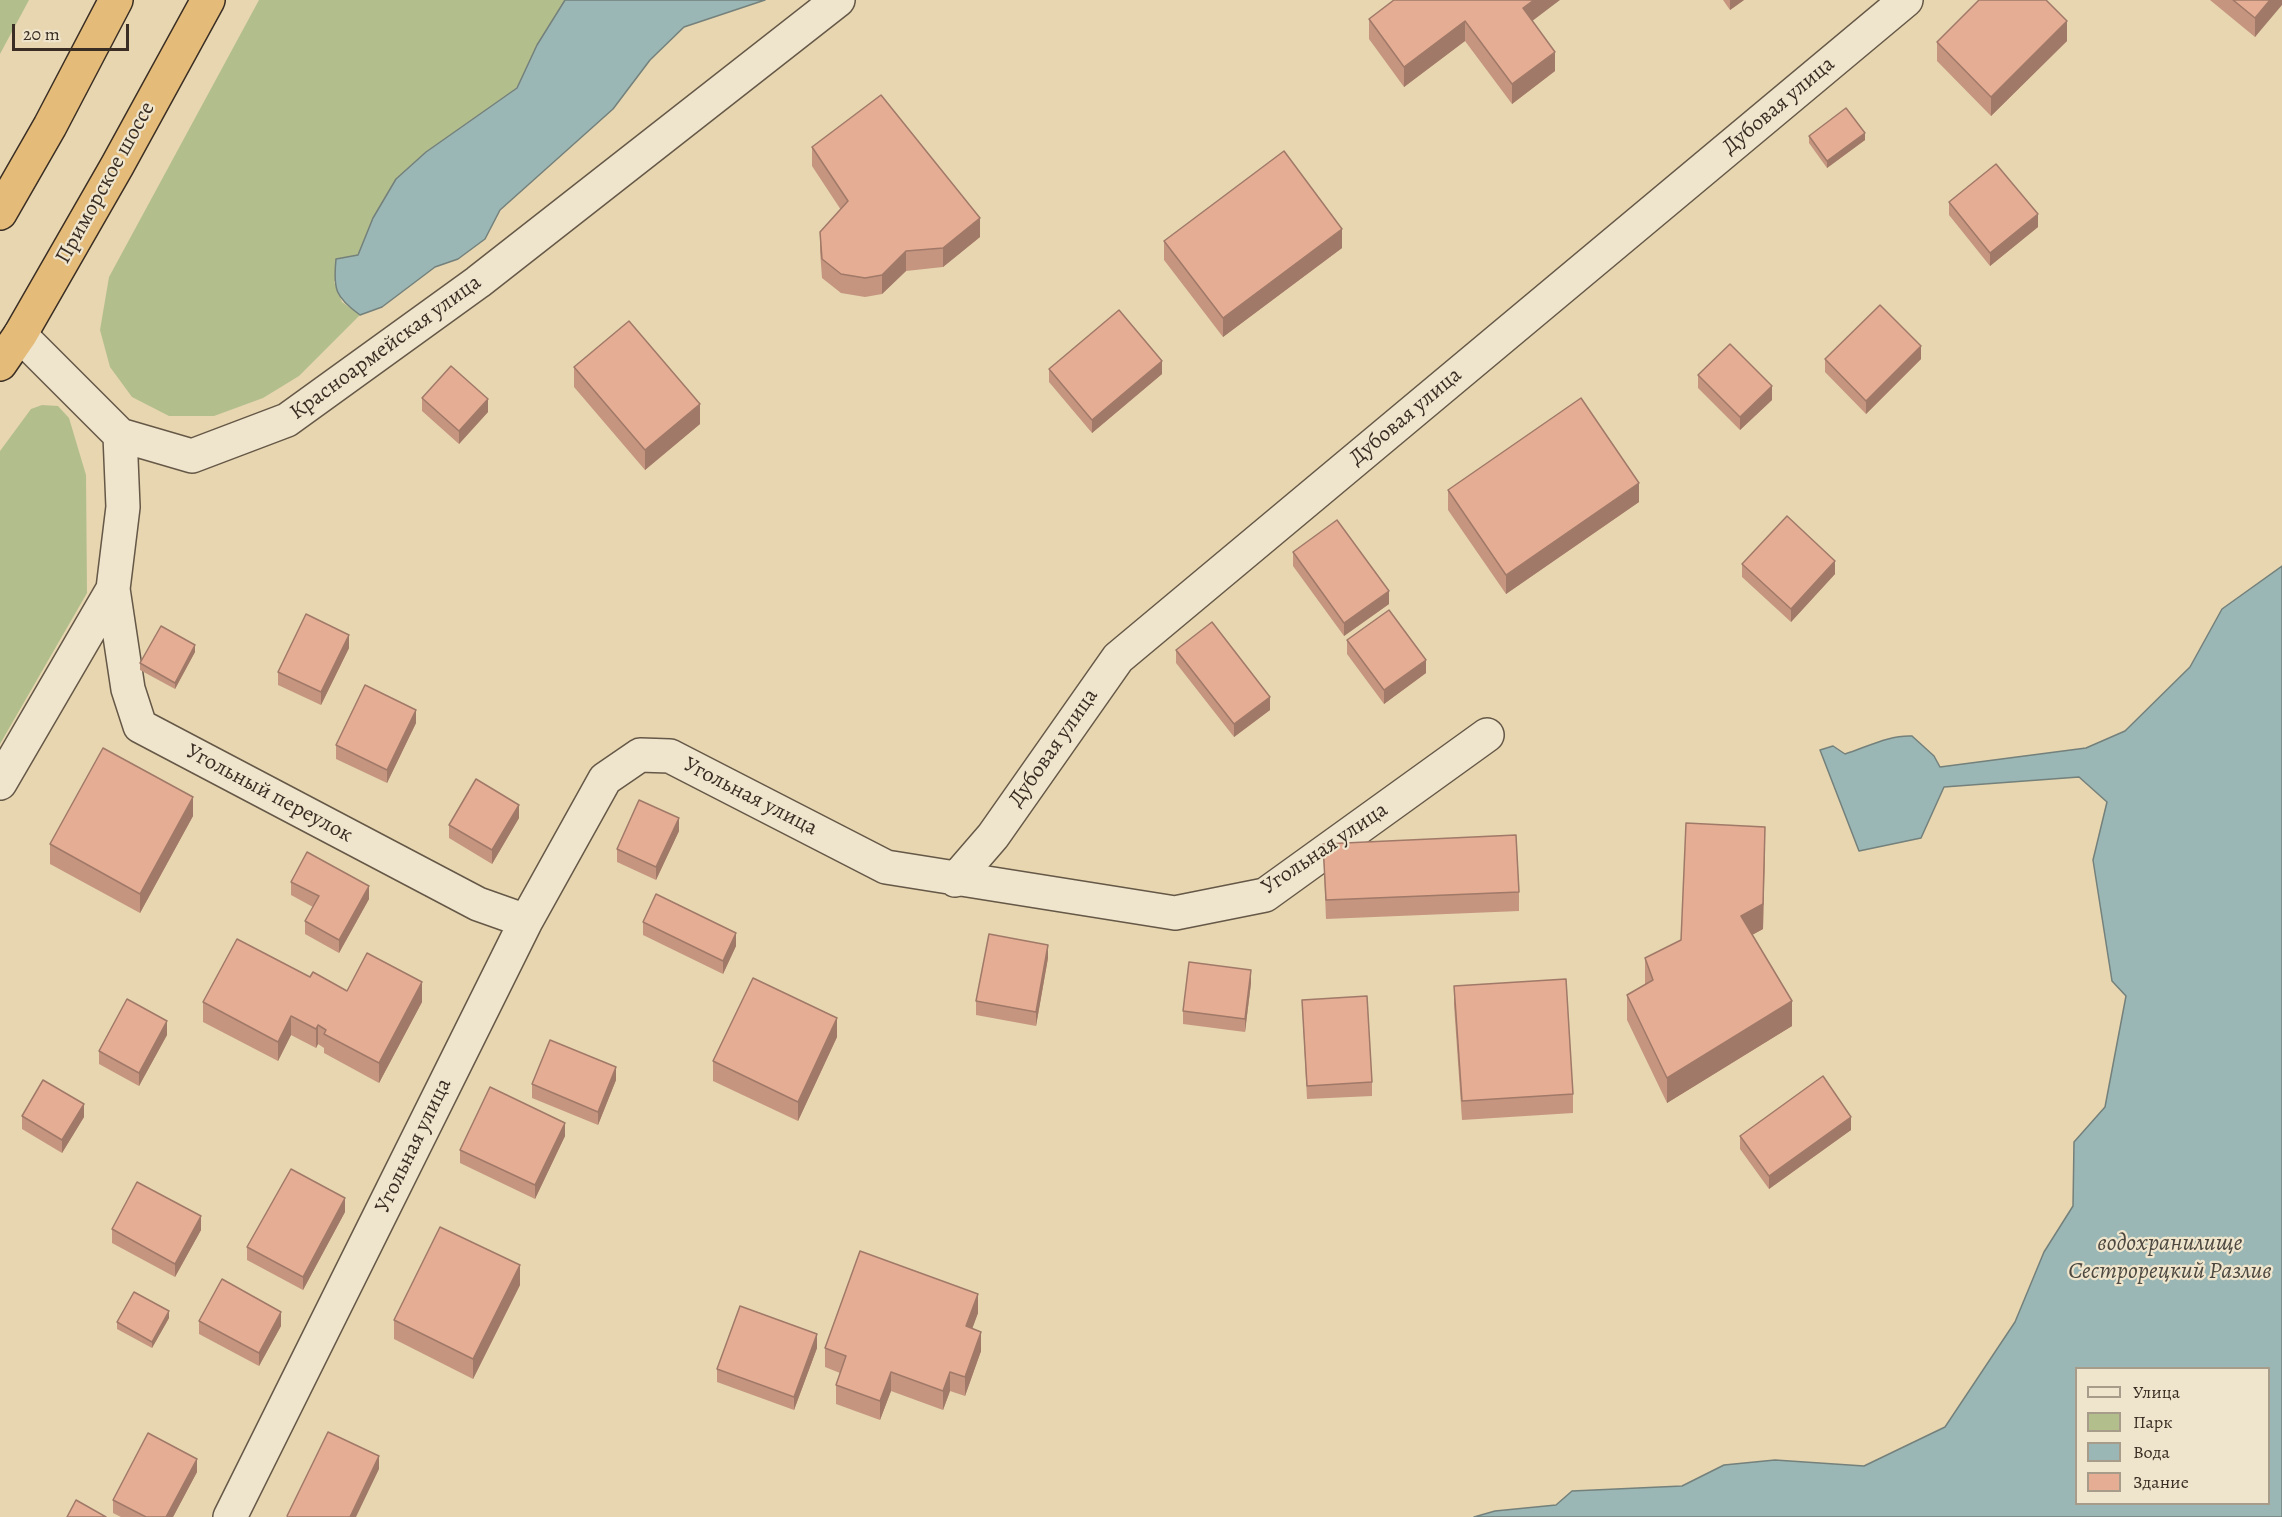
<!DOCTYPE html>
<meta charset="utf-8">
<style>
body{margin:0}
#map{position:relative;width:2282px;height:1517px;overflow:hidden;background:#e7d6b0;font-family:Alegreya,serif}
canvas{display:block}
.legend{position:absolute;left:2075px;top:1367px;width:195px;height:138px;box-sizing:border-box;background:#efe4cc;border:2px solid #a79b89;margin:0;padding:8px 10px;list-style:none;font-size:18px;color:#3a2e24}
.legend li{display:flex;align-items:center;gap:12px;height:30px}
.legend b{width:30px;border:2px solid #a79b89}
.scale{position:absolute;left:12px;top:24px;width:117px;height:27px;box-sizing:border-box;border:3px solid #3a2e24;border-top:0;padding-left:8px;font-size:18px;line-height:21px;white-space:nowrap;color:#3a2e24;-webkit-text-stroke:4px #efe4cc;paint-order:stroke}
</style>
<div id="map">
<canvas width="2282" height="1517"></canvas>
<ul class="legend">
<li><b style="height:8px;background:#efe4cc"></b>Улица</li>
<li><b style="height:16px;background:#b3be8d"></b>Парк</li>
<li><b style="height:16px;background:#9ab7b5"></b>Вода</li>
<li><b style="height:16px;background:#e5ad94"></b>Здание</li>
</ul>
<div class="scale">20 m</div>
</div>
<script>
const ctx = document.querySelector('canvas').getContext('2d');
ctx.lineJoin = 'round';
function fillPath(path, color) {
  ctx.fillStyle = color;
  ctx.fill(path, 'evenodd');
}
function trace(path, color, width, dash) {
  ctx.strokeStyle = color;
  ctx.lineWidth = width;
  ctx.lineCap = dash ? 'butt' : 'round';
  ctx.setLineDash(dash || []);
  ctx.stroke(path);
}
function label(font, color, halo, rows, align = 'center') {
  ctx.font = font + ' Alegreya,serif';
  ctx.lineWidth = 4.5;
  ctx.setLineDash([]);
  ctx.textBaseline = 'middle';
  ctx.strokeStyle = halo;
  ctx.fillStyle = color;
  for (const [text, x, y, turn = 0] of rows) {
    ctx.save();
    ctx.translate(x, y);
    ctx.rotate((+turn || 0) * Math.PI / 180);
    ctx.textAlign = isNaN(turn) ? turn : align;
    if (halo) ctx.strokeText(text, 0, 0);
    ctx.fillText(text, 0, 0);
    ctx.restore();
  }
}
const green = new Path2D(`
 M0,0h29l-29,54z
 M259,0h306l-28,45 -20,43 -91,64 -30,27 -23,39 -15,37 -24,27 8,20 18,13 -61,61 -36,22 -49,18h-45l-37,-19 -22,-30 -10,-37 9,-53z
 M42,405l16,1 11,12 17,57 1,118 -87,151v-293l31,-42z`);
const water = new Path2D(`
 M565,0h200l-81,27 -34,33 -37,49 -113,101 -15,29 -27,20 -23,8 -53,40 -22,8c-25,-18 -27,-26 -24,-56l22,-4 15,-37 23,-39 30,-27 91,-64 20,-43z
 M2282,566v951h-808l21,-6 61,-6 16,-14 110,-5 42,-21 51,-5 89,6 81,-39 70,-105 29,-70 29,-46 1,-64 31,-35 21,-111 -14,-15 -19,-121 14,-58 -28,-25 -135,10 -23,51 -62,13 -39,-101 13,-4 12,8c22,-7 44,-19 67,-18l22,20 6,11 146,-19 39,-17 65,-64 32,-58zM2268,1368v136h-192v-136z`);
const minor = new Path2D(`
 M20,335l100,100
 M113,589l15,100 12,37 338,178 48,17
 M0,783l113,-194 10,-82 -3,-72 72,21 95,-36 191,-138 360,-282
 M955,880l38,-44 125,-178 788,-658
 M230,1517l296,-596 79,-142 35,-24 30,1 216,111 289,46 90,-18 222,-160`);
const trunk = new Path2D(`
 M0,213l50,-87 66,-126
 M0,364l20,-29 97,-169 91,-166`);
const wall = new Path2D(`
 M1723,0h21l-14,10z
 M2210,0h72l-27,37z
 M1369,19l163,2 23,50 -43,33 -47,-63 -61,46 -35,-48z
 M2067,41l-76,75 -54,-55v-19z
 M1809,136l56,4 -38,28 -18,-25z
 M812,147l168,90 -37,30 -37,4 -24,23 -17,3 -24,-4 -19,-15 -2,-27v-19l21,-22 -29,-44z
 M1949,202l89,25 -48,39 -41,-51z
 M1164,241l178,7 -119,89 -59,-77z
 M1825,359h96l-55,55 -41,-42z
 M574,367l126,57 -55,46 -71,-83z
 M1049,369l113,5 -70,59 -43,-51z
 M1698,375l74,25 -32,30 -42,-42z
 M422,398l66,14 -29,32 -37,-33z
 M1448,490l191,12 -133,92 -58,-84z
 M1293,552l96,52 -45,32 -51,-70z
 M1742,564l93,10 -44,48 -49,-45z
 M1347,640l79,33 -42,31 -37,-50z
 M349,648l-28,57 -43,-20v-13z
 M1176,650l94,60 -36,27 -58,-74z
 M195,652l-20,37 -35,-19v-7z
 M416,723l-29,60 -51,-24v-14z
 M193,816l-53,97 -90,-49v-20z
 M519,818l-27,46 -43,-26v-13z
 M679,831l-23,49 -39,-18v-13z
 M1323,844l196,48v19l-193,8z
 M1765,852l-2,77 -11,6 40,91 -125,77 -40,-83v-25l18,-10v-27l36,-18z
 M291,882l78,17 -30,54 -34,-19v-13l8,-14 -22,-12z
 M643,922l93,24 -13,28 -80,-39z
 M1048,958l-12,68 -60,-11v-14z
 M310,977l37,14 75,11 -43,81 -55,-30v-5l-6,-4 -2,4 -25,-13 -13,26 -75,-39v-20z
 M1251,983l-6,49 -62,-8v-13z
 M1454,986l119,108v19l-111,7 -8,-115z
 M1302,1000l70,82v14l-65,3z
 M167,1035l-28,51 -40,-22v-13z
 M837,1037l-39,84 -85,-40v-20z
 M616,1080l-18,45 -66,-27v-14z
 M22,1116l62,1 -22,36 -40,-24z
 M1851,1130l-82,59 -29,-40v-13z
 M565,1136l-30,63 -75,-36v-13z
 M345,1212l-42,78 -56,-30v-13z
 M112,1229l89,1 -26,47 -63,-34z
 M520,1285l-47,94 -79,-40v-19z
 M978,1313l-6,15 9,23 -16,45 -15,-5 -7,19 -52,-19 -11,29 -44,-16v-19l4,-12 -15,-6v-19z
 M169,1318l-17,30 -35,-19v-7z
 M199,1321l82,5 -22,40 -60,-32z
 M817,1348l-23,62 -77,-28v-13z
 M197,1472l-24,45h-52l-8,-4v-13z`);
const shadedWall = new Path2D(`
 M1534,0h26l-37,28v-20z
 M1730,0h14l-14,10z
 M2270,0h12v5l-27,32v-19z
 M1465,21v20l-61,46v-20z
 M2067,21v20l-76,75v-19z
 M1555,52v19l-43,33v-20z
 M1865,133v7l-38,28v-7z
 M2038,214v13l-48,39v-13z
 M980,218v19l-37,30v-19z
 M1342,229v19l-119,89v-19z
 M906,251v20l-24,23v-19z
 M1921,346v13l-55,55v-13z
 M1162,361v13l-70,59v-13z
 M1772,386v14l-32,30v-13z
 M488,399v13l-29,32v-13z
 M700,404v20l-55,46v-20z
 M1639,483v19l-133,92v-19z
 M1835,561v13l-44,48v-13z
 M1389,591v13l-45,32v-13z
 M349,635v13l-28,57v-13z
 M195,645v7l-20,37v-6z
 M1426,660v13l-42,31v-14z
 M1270,697v13l-36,27v-13z
 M416,710v13l-29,60v-13z
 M193,797v19l-53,97v-19z
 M519,805v13l-27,46v-14z
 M679,818v13l-23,49v-13z
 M1765,827l-2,102 -22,12v-25z
 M369,886v13l-30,54v-13z
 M736,933v13l-13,28v-13z
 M1048,945v13l-12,68v-14z
 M1251,970v13l-6,49v-13z
 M422,982v20l-43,81v-20z
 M1792,1001v25l-125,77v-25z
 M291,1016v19l-13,26v-19z
 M837,1018v19l-39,84v-19z
 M167,1021v14l-28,51v-13z
 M318,1025v19l-2,4v-19z
 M616,1067v13l-18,45v-13z
 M84,1104v13l-22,36v-13z
 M1851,1117v13l-82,59v-13z
 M565,1123v13l-30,63v-14z
 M345,1198v14l-42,78v-13z
 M201,1216v14l-26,47v-13z
 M520,1265v20l-47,94v-20z
 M978,1294v19l-12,33v-20z
 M169,1311v7l-17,30v-6z
 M281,1312v14l-22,40v-13z
 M981,1332v19l-16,45v-19z
 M817,1334v14l-23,62v-13z
 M891,1372v19l-11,29v-19z
 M950,1372v19l-7,19v-19z
 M379,1456v13l-23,48h-6z
 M197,1459v13l-24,45h-7z`);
const building = new Path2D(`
 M1394,0h140l-11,8 32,44 -43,32 -47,-63 -61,46 -35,-48z
 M1979,0h67l21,21 -76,76 -54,-55z
 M2233,0h37l-15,18z
 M881,95l99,123 -37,30 -37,3 -24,24 -17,3 -24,-4 -19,-15 -2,-27 28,-31 -36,-54z
 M1846,108l19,25 -38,28 -18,-25z
 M1284,151l58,78 -119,89 -59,-77z
 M1996,164l42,50 -48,39 -41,-51z
 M1880,305l41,41 -55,55 -41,-42z
 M1119,310l43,51 -70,59 -43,-51z
 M629,321l71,83 -55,46 -71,-83z
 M1730,344l42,42 -32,31 -42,-42z
 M451,366l37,33 -29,32 -37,-33z
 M1581,398l58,85 -133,92 -58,-85z
 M1787,516l48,45 -44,48 -49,-45z
 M1337,520l52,71 -45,32 -51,-71z
 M1389,610l37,50 -42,30 -37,-50z
 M306,614l43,21 -28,57 -43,-20z
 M1212,622l58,75 -36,27 -58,-74z
 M161,626l34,19 -20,38 -35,-20z
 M365,685l51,25 -29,60 -51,-25z
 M103,748l90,49 -53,97 -90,-50z
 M476,779l43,26 -27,45 -43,-25z
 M639,800l40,18 -23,49 -39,-18z
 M1686,823l79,4 -2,77 -22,12 51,85 -125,77 -40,-83 26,-15 -8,-22 36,-18z
 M1516,835l3,57 -193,8 -3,-56z
 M307,852l62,34 -30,54 -34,-19 14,-25 -28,-14z
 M656,894l80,39 -13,28 -80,-39z
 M989,934l59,11 -12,67 -60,-11z
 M237,939l73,38 3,-5 34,19 20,-38 55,29 -43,81 -55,-29 2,-4 -8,-5 -2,4 -25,-13 -13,26 -75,-40z
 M1189,962l62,8 -6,49 -62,-8z
 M753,978l84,40 -39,84 -85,-41z
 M1566,979l7,115 -111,7 -8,-115z
 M1367,996l5,86 -65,4 -5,-86z
 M127,999l40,22 -28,52 -40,-22z
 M550,1040l66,27 -18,45 -66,-28z
 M1823,1076l28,41 -82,59 -29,-40z
 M43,1080l41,24 -22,36 -40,-24z
 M490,1087l75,36 -30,62 -75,-35z
 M291,1169l54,29 -42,79 -56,-30z
 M137,1182l64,34 -26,48 -63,-35z
 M440,1227l80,38 -47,94 -79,-39z
 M860,1251l118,43 -12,32 15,6 -16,45 -15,-5 -7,19 -52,-19 -11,29 -44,-16 10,-29 -21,-8z
 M222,1279l59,33 -22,41 -60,-32z
 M134,1292l35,19 -17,31 -35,-20z
 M740,1306l77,28 -23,63 -77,-28z
 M328,1432l51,24 -29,61h-62l-1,-1z
 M148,1433l49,26 -31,58h-20l-33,-17z
 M76,1500l30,17h-39z`);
const streetNames = [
 ["Дубовая улица",1779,106,-40],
 ["Приморское шоссе",106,183,-61],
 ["Красноармейская улица",386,348,-36],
 ["Дубовая улица",1406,417,-40],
 ["Дубовая улица",1054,748,-55],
 ["Угольный переулок",269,794,28],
 ["Угольная улица",750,797,27],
 ["Угольная улица",1325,849,-34],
 ["Угольная улица",414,1146,-64]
];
const waterNames = [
 ["водохранилище",2170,1244],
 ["Сестрорецкий Разлив",2170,1272]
];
fillPath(green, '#b3be8d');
fillPath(water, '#9ab7b5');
trace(water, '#74807b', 1.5);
trace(minor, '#655847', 36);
trace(trunk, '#3a2e24', 36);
trace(minor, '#efe4cc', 33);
trace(trunk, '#e4bb78', 33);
fillPath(wall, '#c5957f');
fillPath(shadedWall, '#a07968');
fillPath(building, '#e5ad94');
trace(building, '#a07968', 1.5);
label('22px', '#3a2e24', '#efe4cc', streetNames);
label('italic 24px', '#4d4941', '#efe4cc', waterNames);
</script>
